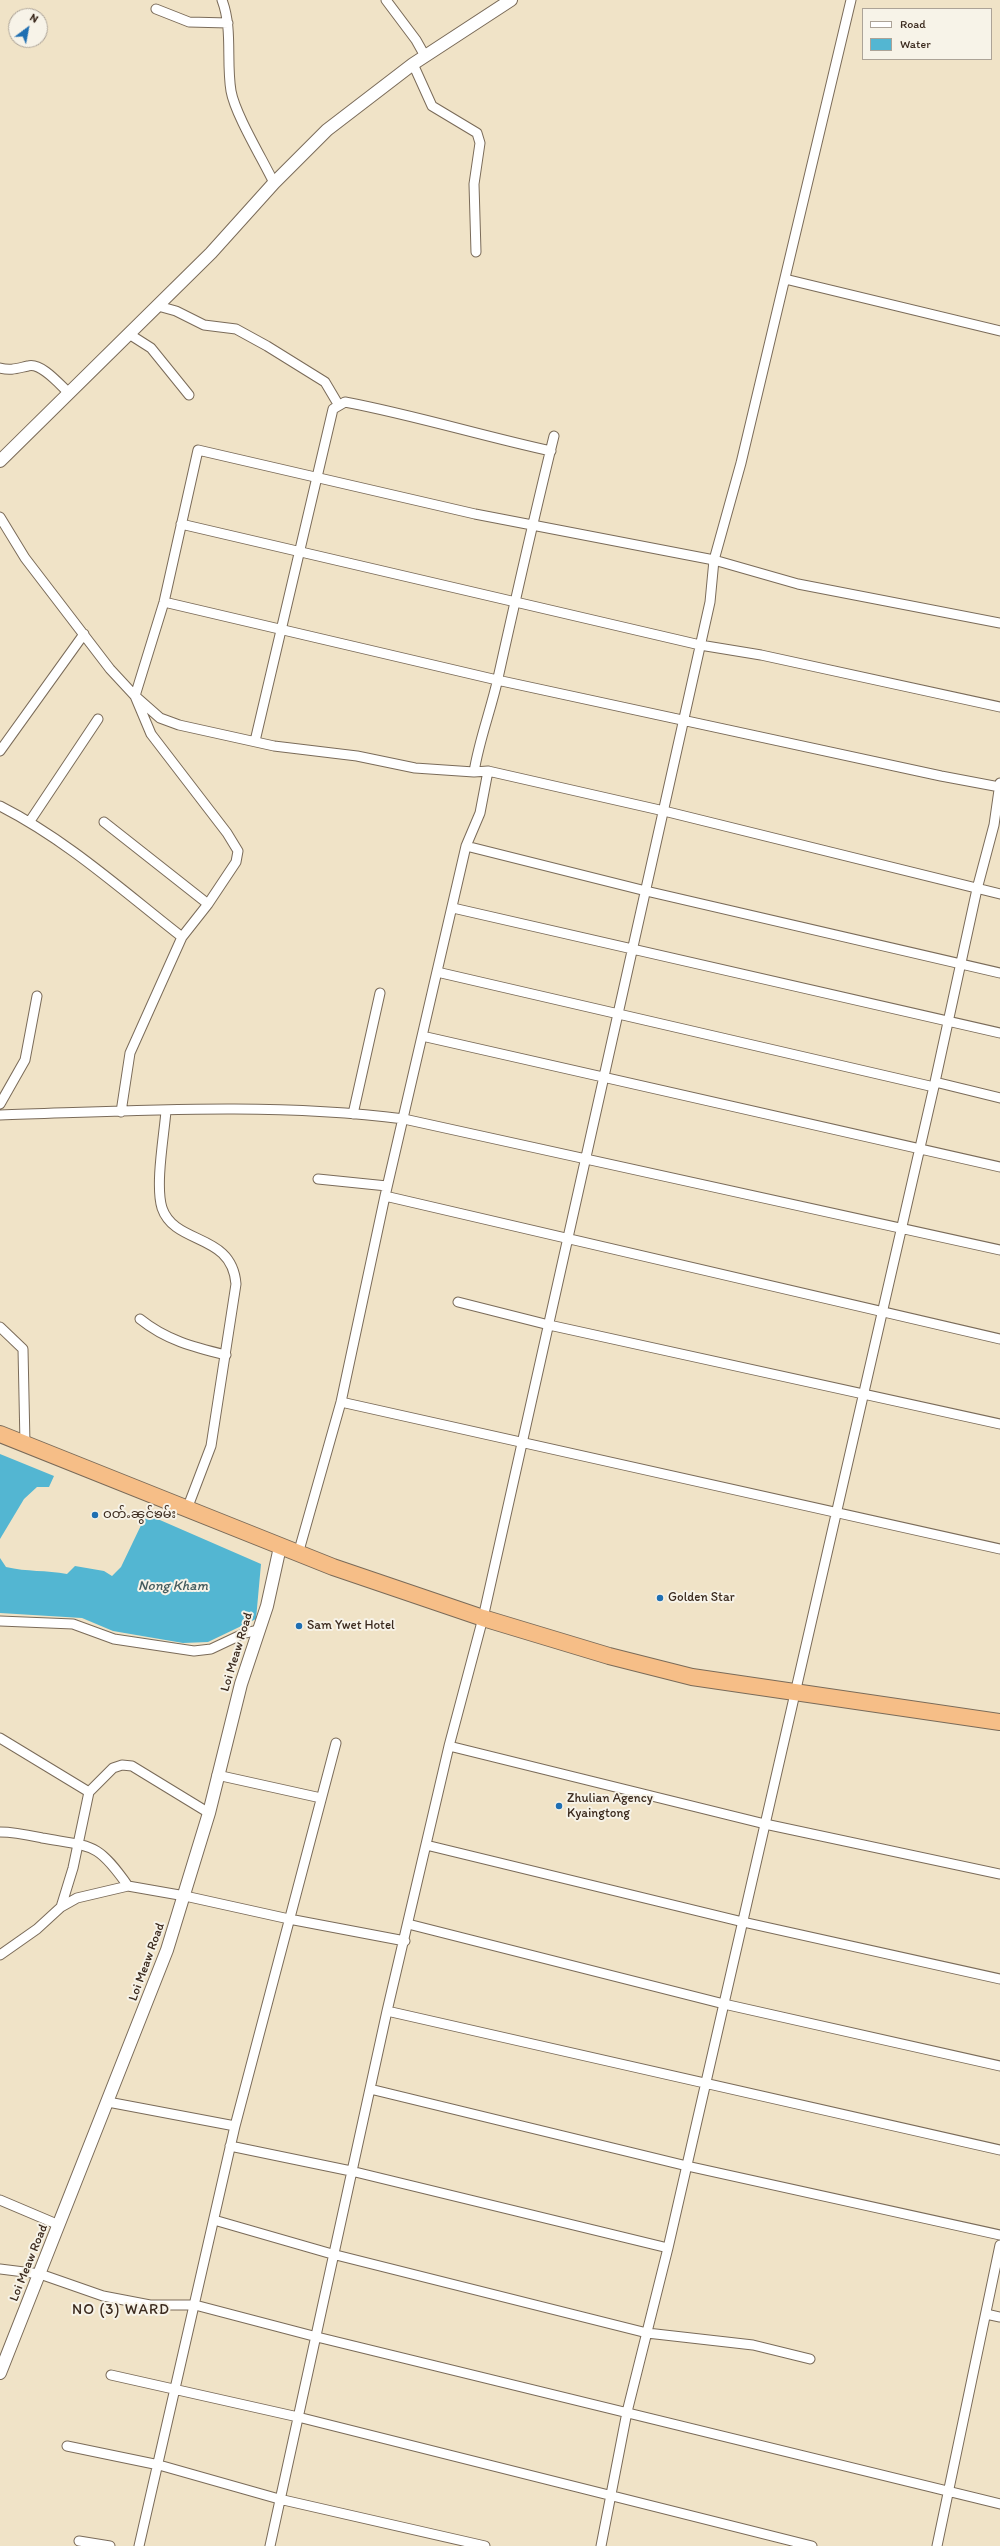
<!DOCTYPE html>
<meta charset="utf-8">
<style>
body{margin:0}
#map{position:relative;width:1000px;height:2546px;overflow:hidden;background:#f0e3c7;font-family:Itim,sans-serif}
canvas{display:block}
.legend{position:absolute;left:862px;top:8px;width:130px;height:52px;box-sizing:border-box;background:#f7f3e8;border:1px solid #aca397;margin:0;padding:5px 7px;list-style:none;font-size:12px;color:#3b2a1e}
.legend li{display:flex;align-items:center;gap:8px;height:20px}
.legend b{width:20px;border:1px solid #aca397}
.north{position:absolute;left:8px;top:8px;width:40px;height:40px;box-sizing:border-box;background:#f7f3e8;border:1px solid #aca397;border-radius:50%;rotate:32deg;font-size:11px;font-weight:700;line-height:16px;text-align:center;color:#3b2a1e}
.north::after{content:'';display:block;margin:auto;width:14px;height:18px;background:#1f6fb2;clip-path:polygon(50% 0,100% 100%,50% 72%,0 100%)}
</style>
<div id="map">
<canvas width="1000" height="2546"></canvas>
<ul class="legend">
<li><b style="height:5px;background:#fff"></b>Road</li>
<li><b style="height:11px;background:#53b6d2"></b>Water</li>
</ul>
<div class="north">N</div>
</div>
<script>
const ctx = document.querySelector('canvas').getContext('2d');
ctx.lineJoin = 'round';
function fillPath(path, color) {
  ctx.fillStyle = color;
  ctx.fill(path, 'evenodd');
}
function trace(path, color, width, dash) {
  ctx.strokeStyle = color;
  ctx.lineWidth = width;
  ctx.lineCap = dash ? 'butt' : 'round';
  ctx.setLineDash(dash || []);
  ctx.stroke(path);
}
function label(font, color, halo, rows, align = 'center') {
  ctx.font = font + ' Itim,"Noto Sans Myanmar",sans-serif';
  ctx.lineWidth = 4;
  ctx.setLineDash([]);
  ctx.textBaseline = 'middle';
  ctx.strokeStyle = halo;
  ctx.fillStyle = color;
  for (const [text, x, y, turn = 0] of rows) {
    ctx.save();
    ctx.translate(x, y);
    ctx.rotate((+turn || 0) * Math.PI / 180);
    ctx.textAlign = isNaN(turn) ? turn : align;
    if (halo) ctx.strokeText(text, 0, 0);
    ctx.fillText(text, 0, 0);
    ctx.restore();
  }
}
const water = new Path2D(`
 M0,1454l54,22 -5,11h-12l-13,12 -24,40z
 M153,1517l108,47 -5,55 -48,23 -25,1 -70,-12 -31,-13 -82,-5v-55l6,9c21,5 40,3 61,7l8,-8 29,5 8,5 9,-9 23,-48z`);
const minor = new Path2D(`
 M222,0c11,29 4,61 9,91 4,23 32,69 43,92
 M386,0l30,40 9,16
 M156,9l33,13 39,1
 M413,64l19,42 45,27 3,10 -6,41 2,68
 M785,279l215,52
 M158,306l18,5 28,14 32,4 31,17 58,36 13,22
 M129,334l22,14 38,47
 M0,368c11,3 18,0 28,-2 13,-4 32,19 41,27
 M0,517l25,41 85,111 25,27 25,22 19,7 95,21 83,10 58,12 59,4 14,-1 176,40 336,83
 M181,524l519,121 61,10 239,52
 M164,602l333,78 444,96 59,11
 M255,741l78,-332 12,-7c69,13 137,34 206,49
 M0,751l84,-117
 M474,772c5,-32 17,-62 24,-94 18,-81 36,-161 56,-242
 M0,806c67,34 123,85 182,131
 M30,821l68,-102
 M104,822l104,82
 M466,846l180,45 354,82
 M453,908l547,125
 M437,972l497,115
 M422,1036l578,131
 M935,1082l65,16
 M0,1104l25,-44 12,-64
 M166,1111c-2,25 -11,74 -4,97 13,38 70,24 74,76l-25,162 -24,63
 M121,1112l9,-59 52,-116 26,-33 28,-42 2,-11 -11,-18 -76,-99 -16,-38 29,-94 34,-152 277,64 239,46 84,24 202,39
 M353,1114l27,-121
 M0,1115c134,-4 270,-13 404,4l596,131
 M318,1179l69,7
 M385,1196l615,143
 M458,1302l91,23 451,99
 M140,1319c26,21 53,28 86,36
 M0,1327l23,22 2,95
 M341,1402l659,147
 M298,1554l43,-152 44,-206 81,-350 14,-33 8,-42
 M0,1621l73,3 41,15 80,12 17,-2 34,-16 14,-3
 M0,1738l89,54
 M449,1746l316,78 235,50
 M217,1775l104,23
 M0,1832c15,0 28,3 42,6 51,9 55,4 86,48
 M426,1845l317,77 257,57
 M61,1907l12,-39 16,-76 24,-24 9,-3 10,1 77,47
 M408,1924l316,80 276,62
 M0,1955l37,-26 24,-22 16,-9 51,-12 57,10 104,23 116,22
 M387,2011l613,139
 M370,2089l317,77 313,69
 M108,2102l127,24
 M230,2146l121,25 317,77
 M0,2200l59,25
 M214,2220l118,34 315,79 106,12 57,14
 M0,2269l40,5 63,22 47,9h45l122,32 683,167
 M986,2314l14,3
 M111,2375l187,42 514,129
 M67,2446l92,19 120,34 206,47
 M79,2541l31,5
 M139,2546l96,-420 101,-383
 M270,2546l117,-535 62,-265 34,-128 227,-1016 4,-42 27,-97 110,-463
 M601,2546l26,-134 41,-164 267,-1166 42,-193 17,-64 6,-42
 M937,2546l63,-301`);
const tertiary = new Path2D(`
 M0,461l211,-208 63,-70 53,-53 86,-66 98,-64
 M0,2373l167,-423 42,-137 32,-129 26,-78 13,-59`);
const trunk = new Path2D(`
 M0,1434l333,133 150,51 126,38 83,21 308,45`);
const markers = [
 [95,1515,4,"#1f6fb2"],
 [660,1598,4,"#1f6fb2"],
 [299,1626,4,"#1f6fb2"],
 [559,1806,4,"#1f6fb2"]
];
const poiNames = [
 ["ဝတ်ႉၼွင်ၶမ်း",103,1515],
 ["Golden Star",668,1598],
 ["Sam Ywet Hotel",307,1626],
 ["Zhulian Agency",567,1799],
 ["Kyaingtong",567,1814]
];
const streetNames = [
 ["Loi Meaw Road",237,1652,-73],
 ["Loi Meaw Road",147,1962,-70],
 ["Loi Meaw Road",29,2263,-68]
];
const waterNames = [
 ["Nong Kham",173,1586]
];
const quarterNames = [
 ["NO (3) WARD",121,2310]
];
fillPath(water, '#53b6d2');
trace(minor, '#7a6b59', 11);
trace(tertiary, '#7a6b59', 14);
trace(trunk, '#7a6b59', 18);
trace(minor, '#fff', 9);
trace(tertiary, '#fff', 12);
trace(trunk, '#f6be87', 16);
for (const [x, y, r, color] of markers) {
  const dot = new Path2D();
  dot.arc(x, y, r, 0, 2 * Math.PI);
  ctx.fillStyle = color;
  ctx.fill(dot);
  trace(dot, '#f7f3e8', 1.5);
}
label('13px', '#3b2a1e', '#f7f3e8', poiNames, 'left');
label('13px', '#3b2a1e', '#f7f3e8', streetNames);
label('italic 14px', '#435b5d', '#f7f3e8', waterNames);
ctx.letterSpacing = '1px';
label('15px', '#3b2a1e', '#f7f3e8', quarterNames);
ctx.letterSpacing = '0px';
</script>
